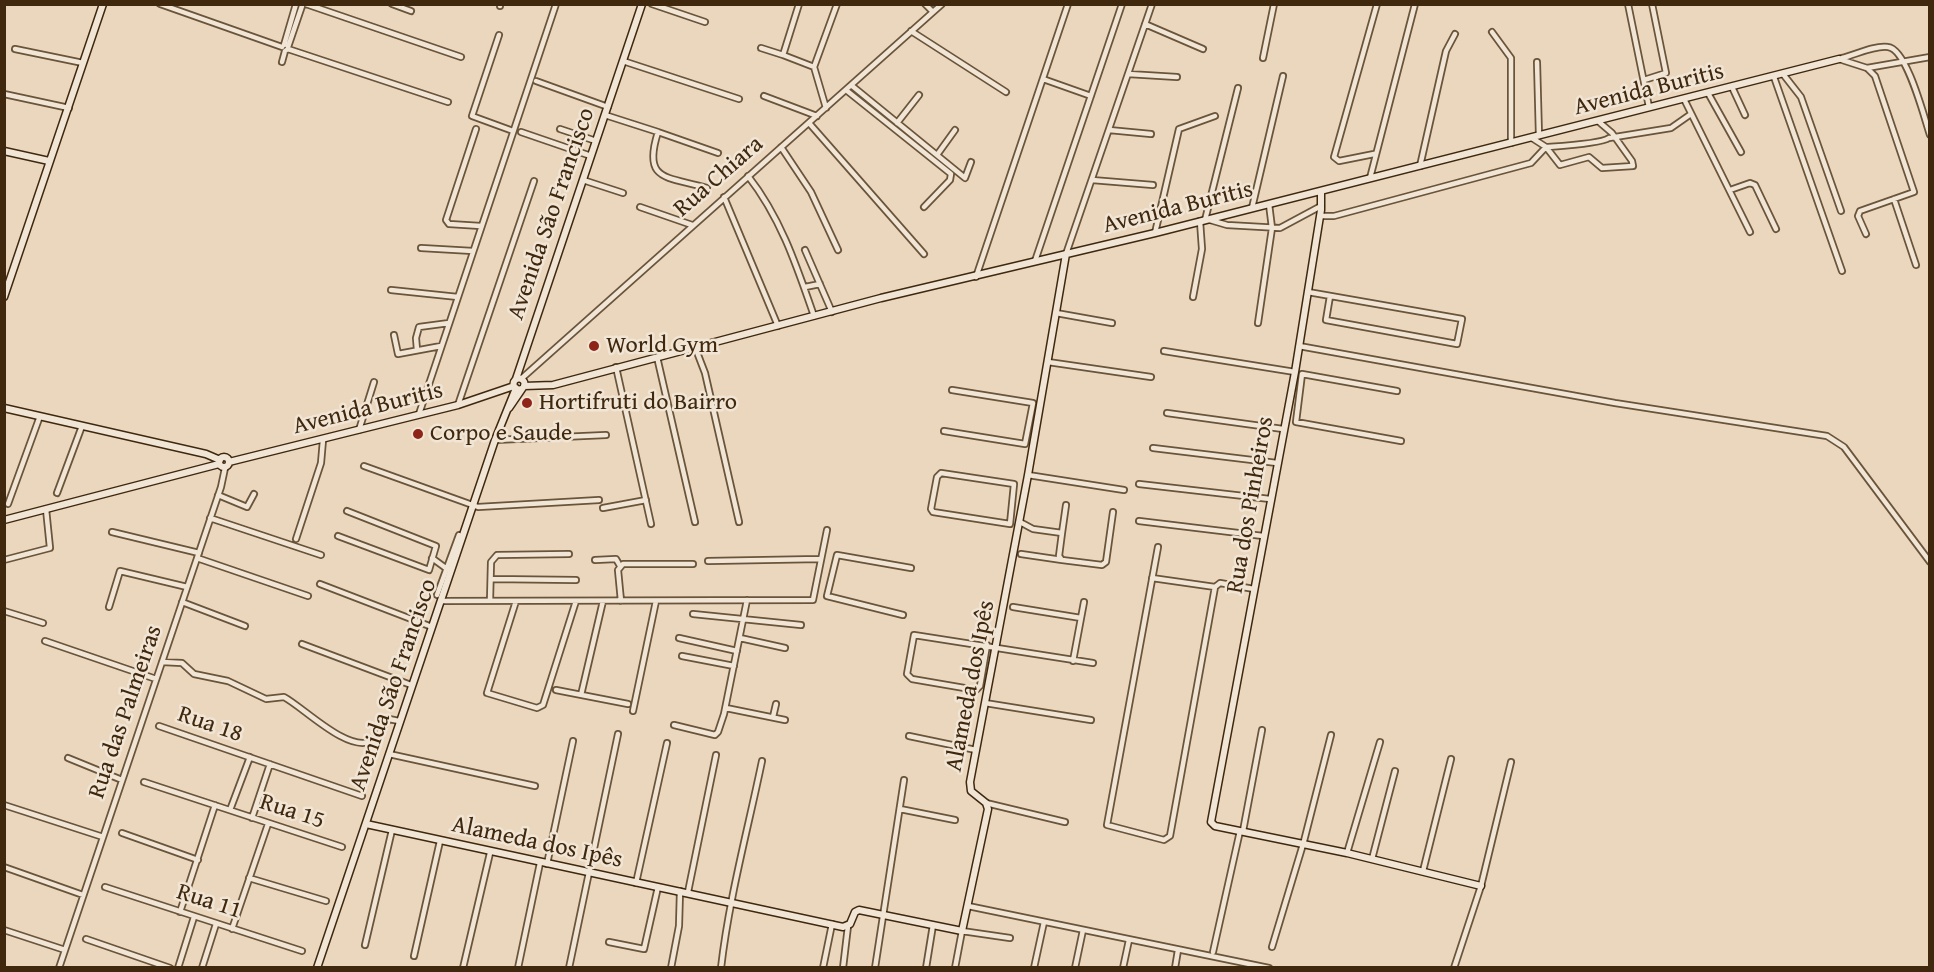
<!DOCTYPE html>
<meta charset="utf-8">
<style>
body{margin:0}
#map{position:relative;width:1934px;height:972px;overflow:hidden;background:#ead7be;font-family:"Gentium Book Plus",serif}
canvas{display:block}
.frame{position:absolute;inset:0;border:6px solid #3f280e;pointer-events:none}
</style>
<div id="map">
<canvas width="1934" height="972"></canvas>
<div class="frame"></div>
</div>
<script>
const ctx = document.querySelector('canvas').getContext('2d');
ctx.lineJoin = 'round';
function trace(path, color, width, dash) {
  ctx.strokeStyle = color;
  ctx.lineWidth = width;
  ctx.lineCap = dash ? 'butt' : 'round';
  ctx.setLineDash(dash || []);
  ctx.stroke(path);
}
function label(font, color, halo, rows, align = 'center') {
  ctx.font = font + ' "Gentium Book Plus",serif';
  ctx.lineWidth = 5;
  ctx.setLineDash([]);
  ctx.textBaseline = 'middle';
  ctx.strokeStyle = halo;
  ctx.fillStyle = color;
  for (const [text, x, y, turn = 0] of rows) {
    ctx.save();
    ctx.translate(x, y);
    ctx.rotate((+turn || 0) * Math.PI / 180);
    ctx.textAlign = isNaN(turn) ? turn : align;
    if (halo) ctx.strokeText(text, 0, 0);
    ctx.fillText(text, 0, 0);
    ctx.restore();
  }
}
const stream = new Path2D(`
 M1929,304h1`);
const street = new Path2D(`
 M160,4l122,43
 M306,4l155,53
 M392,4l19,7
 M652,4l53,18
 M799,4l-16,51 31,12
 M925,4l8,8
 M1628,4l21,103
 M500,6v-2
 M1145,24l58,25
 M911,31l95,61
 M1492,32l19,26v85
 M499,35l-27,81 41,15
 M284,45l12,-41
 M288,47l14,-41
 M761,48l22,7
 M15,49l68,14
 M288,49l160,53
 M1263,58l11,-54
 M1842,58c13,-3 32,-13 46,-11 19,2 36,70 42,88
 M1839,59l28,9 8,8 39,116 -54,19 -2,5 8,18
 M623,61l116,38
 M282,62l3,-11 3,-2
 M1537,62l2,74
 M1867,68l63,-11
 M1128,74l49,3
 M1783,74l18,23 40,114
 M1774,77l68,194
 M1043,79l48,17
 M1644,80l22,-7 -14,-69
 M536,81l72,26
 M851,85l114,93 6,-16
 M1732,87l13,28
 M846,90l105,84 -1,6 -26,27
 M1708,93l33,59
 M4,94l65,14
 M764,96l53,20
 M1684,99l66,133
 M826,108l-12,-41 23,-63
 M605,115l53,17c-16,50 9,44 49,56
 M809,123l115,131
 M897,123l22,-28
 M476,129l-30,91 3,4 32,2
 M560,129l36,12
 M1109,130l42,4
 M521,132l70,24
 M658,132l60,21
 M1532,138l14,9 14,18 29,-8 13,11 31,-2 -1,-5 -20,-28 -14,-12
 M781,147l30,45 27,58
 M1374,154l-35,7 -5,-4 43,-153
 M937,155l18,-25
 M1420,166l26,-115 9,-17
 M748,176c33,42 49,91 66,140
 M1370,178l45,-174
 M583,180l40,13
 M1092,180l61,5
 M1730,190l20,-7 5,2 21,44
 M724,197l54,129
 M1894,199l22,66
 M640,207l52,18
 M1252,208l31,-132
 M1320,216h14l197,-53 15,-16c14,-1 54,-3 63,-9l62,-10 20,-14
 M1205,220l33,-132
 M1210,220l17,5 53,3 41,-22
 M1155,233l24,-104 36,-13
 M421,248l52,3
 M805,250l27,62
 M1066,254l86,-250
 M1035,261l87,-257
 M976,277l92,-273
 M805,287l15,-3
 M391,290l67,7
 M1308,292l154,27 -5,25 -131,-24 4,-24
 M1193,297l9,-48 -2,-28
 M1056,313l56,10
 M1258,323l14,-95 -3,-24
 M394,335l4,19 43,-8
 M1299,346l316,57 212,33 17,11 86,115
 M695,347l10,26 34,149
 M417,350l-1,-12 3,-11 30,-4
 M1164,351l131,21
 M657,357l38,165
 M1048,362l103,15
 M616,367l35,157
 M521,379l421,-375
 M1397,391l-95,-17 -6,48 105,19
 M458,405l76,-224
 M1167,413l116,16
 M419,414l137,-410
 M359,430l15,-48
 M944,431l81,13 8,-41 -81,-13
 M495,440l111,-5
 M1153,448l124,15
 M364,466l114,41 121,-7
 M941,473l73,11 -4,40 -77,-12 -2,-3 6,-32z
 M1028,475l96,15
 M1139,484l131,15
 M57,493l25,-67
 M218,495l29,12 7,-13
 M8,504l32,-88
 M603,508l43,-8
 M210,518l111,37
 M1139,521l124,15
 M1020,522l13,7 29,4 -3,23 3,4 40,5 4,-3 7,-50
 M112,532l87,21
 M1062,533l4,-28
 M338,536l91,34 7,-24 -89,-35
 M296,539l25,-76 2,-23
 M1021,554l41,6
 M197,558l111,38
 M432,558l15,11
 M4,560l46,-12 -4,-39
 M595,560l21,-1 4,7
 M708,561l112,-2
 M1152,578l63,9 -45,249 -6,4 -57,-15 51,-278
 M491,579l85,1
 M320,584l112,43
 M1215,587l5,-4 34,6
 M437,595l22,-60
 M441,601l372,-1 14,-70
 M490,601l1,-39 6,-7 72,-1
 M516,601l-29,92 50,15 6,-3 33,-104
 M621,601l-3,-31 5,-6h70
 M182,602l63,24
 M109,607l11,-36 67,16
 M1013,607l68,11
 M4,611l39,12
 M693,614l108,11
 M903,615l-76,-19 10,-41 74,13
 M679,638l58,13
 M740,638l45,10
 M45,641l111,38
 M302,644l109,41
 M987,645l-7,41 -4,4 -64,-11 -5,-5 7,-39 179,28
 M682,656l52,10
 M1073,661l11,-59
 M162,662l20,1 12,11 34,7 38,18 18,-2c19,10 64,56 87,44 10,-5 11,-16 18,-22l10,2
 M556,690l72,14
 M581,695l22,-94
 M985,703l106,17
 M726,708l59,12
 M633,711l23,-110
 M773,717l3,-13
 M674,725l41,10 3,-3 6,-18 23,-114
 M159,726l203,70
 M909,736l67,14
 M389,754l146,32
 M68,758l54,22
 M144,782l198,65
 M986,803l79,19
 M4,805l99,32
 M900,809l55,11
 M230,810l20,-53
 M252,818l18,-54
 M1243,831l19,-101
 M122,833l76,27
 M1347,853l33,-111
 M1372,859l23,-88
 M547,864l26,-123
 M4,867l79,28
 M1423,871l28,-112
 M249,878l77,23
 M636,883l31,-140
 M105,887l197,64
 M688,892l28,-137
 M968,906l301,62
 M180,912l35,-107
 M232,929l36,-105
 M4,930l61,20
 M86,939l84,29
 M609,942l35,7 14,-62
 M365,945l27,-115
 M1272,947l32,-106 27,-106
 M1213,952l27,-121
 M414,956l26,-115
 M59,968l162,-481 4,-19
 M178,968l16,-51
 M202,968l14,-44
 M463,968l27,-115
 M518,968l22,-105
 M569,968l49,-234
 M671,968l8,-42 1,-35
 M721,968c8,-70 27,-139 41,-207
 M823,968l9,-44
 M843,968l5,-42
 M875,968l29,-188
 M926,968l7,-43
 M955,968l7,-37 48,7
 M1034,968l10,-46
 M1075,968l8,-38
 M1123,968l6,-28
 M1175,968l3,-18
 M1454,968l27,-82 30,-124`);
const secondary = new Path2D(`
 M4,151l45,10
 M1321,191v19l-26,162 -84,450 4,4 132,27 134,33
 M4,297l99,-293
 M513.5 384a5.5 5.5 0 1 1 11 0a5.5 5.5 0 1 1-11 0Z
 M516,379l126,-375
 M524,386l29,-1 328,-87 274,-65 684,-174
 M4,408l202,46 14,6
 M509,408l13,-19
 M219 462a5 5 0 1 1 10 0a5 5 0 1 1-10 0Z
 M229,462l229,-57 56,-19
 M4,520l215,-56
 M366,824l477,103 7,-3 5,-12 4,-2 103,21 26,-122 -2,-6 -15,-12 -1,-9 58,-307 38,-221
 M317,968l178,-528 21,-52`);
const markers = [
 [594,346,6,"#8f2418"],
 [527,403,6,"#8f2418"],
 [418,434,6,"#8f2418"]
];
const streetNames = [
 ["Avenida Buritis",1649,90,-14],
 ["Rua Chiara",719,177,-41],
 ["Avenida Buritis",1178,208,-14],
 ["Avenida São Francisco",552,214,-71],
 ["Avenida Buritis",368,409,-14],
 ["Rua dos Pinheiros",1251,505,-80],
 ["Avenida São Francisco",394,685,-71],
 ["Alameda dos Ipês",971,686,-79],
 ["Rua das Palmeiras",126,712,-71],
 ["Rua 18",210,725,19],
 ["Rua 15",292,812,18],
 ["Alameda dos Ipês",537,843,12],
 ["Rua 11",209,902,18]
];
const poiNames = [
 ["World Gym",606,346],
 ["Hortifruti do Bairro",539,403],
 ["Corpo e Saude",430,434]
];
trace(stream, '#836e54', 1.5);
trace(street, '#6a543a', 8);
trace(secondary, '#3f280e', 9);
trace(street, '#f1e5d5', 4.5);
trace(secondary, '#f1e5d5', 6);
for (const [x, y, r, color] of markers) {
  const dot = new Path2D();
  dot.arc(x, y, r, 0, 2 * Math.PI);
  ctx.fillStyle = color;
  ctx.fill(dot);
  trace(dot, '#f1e5d5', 2);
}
label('24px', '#3f280e', '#f1e5d5', streetNames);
label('24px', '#3f280e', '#f1e5d5', poiNames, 'left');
</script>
